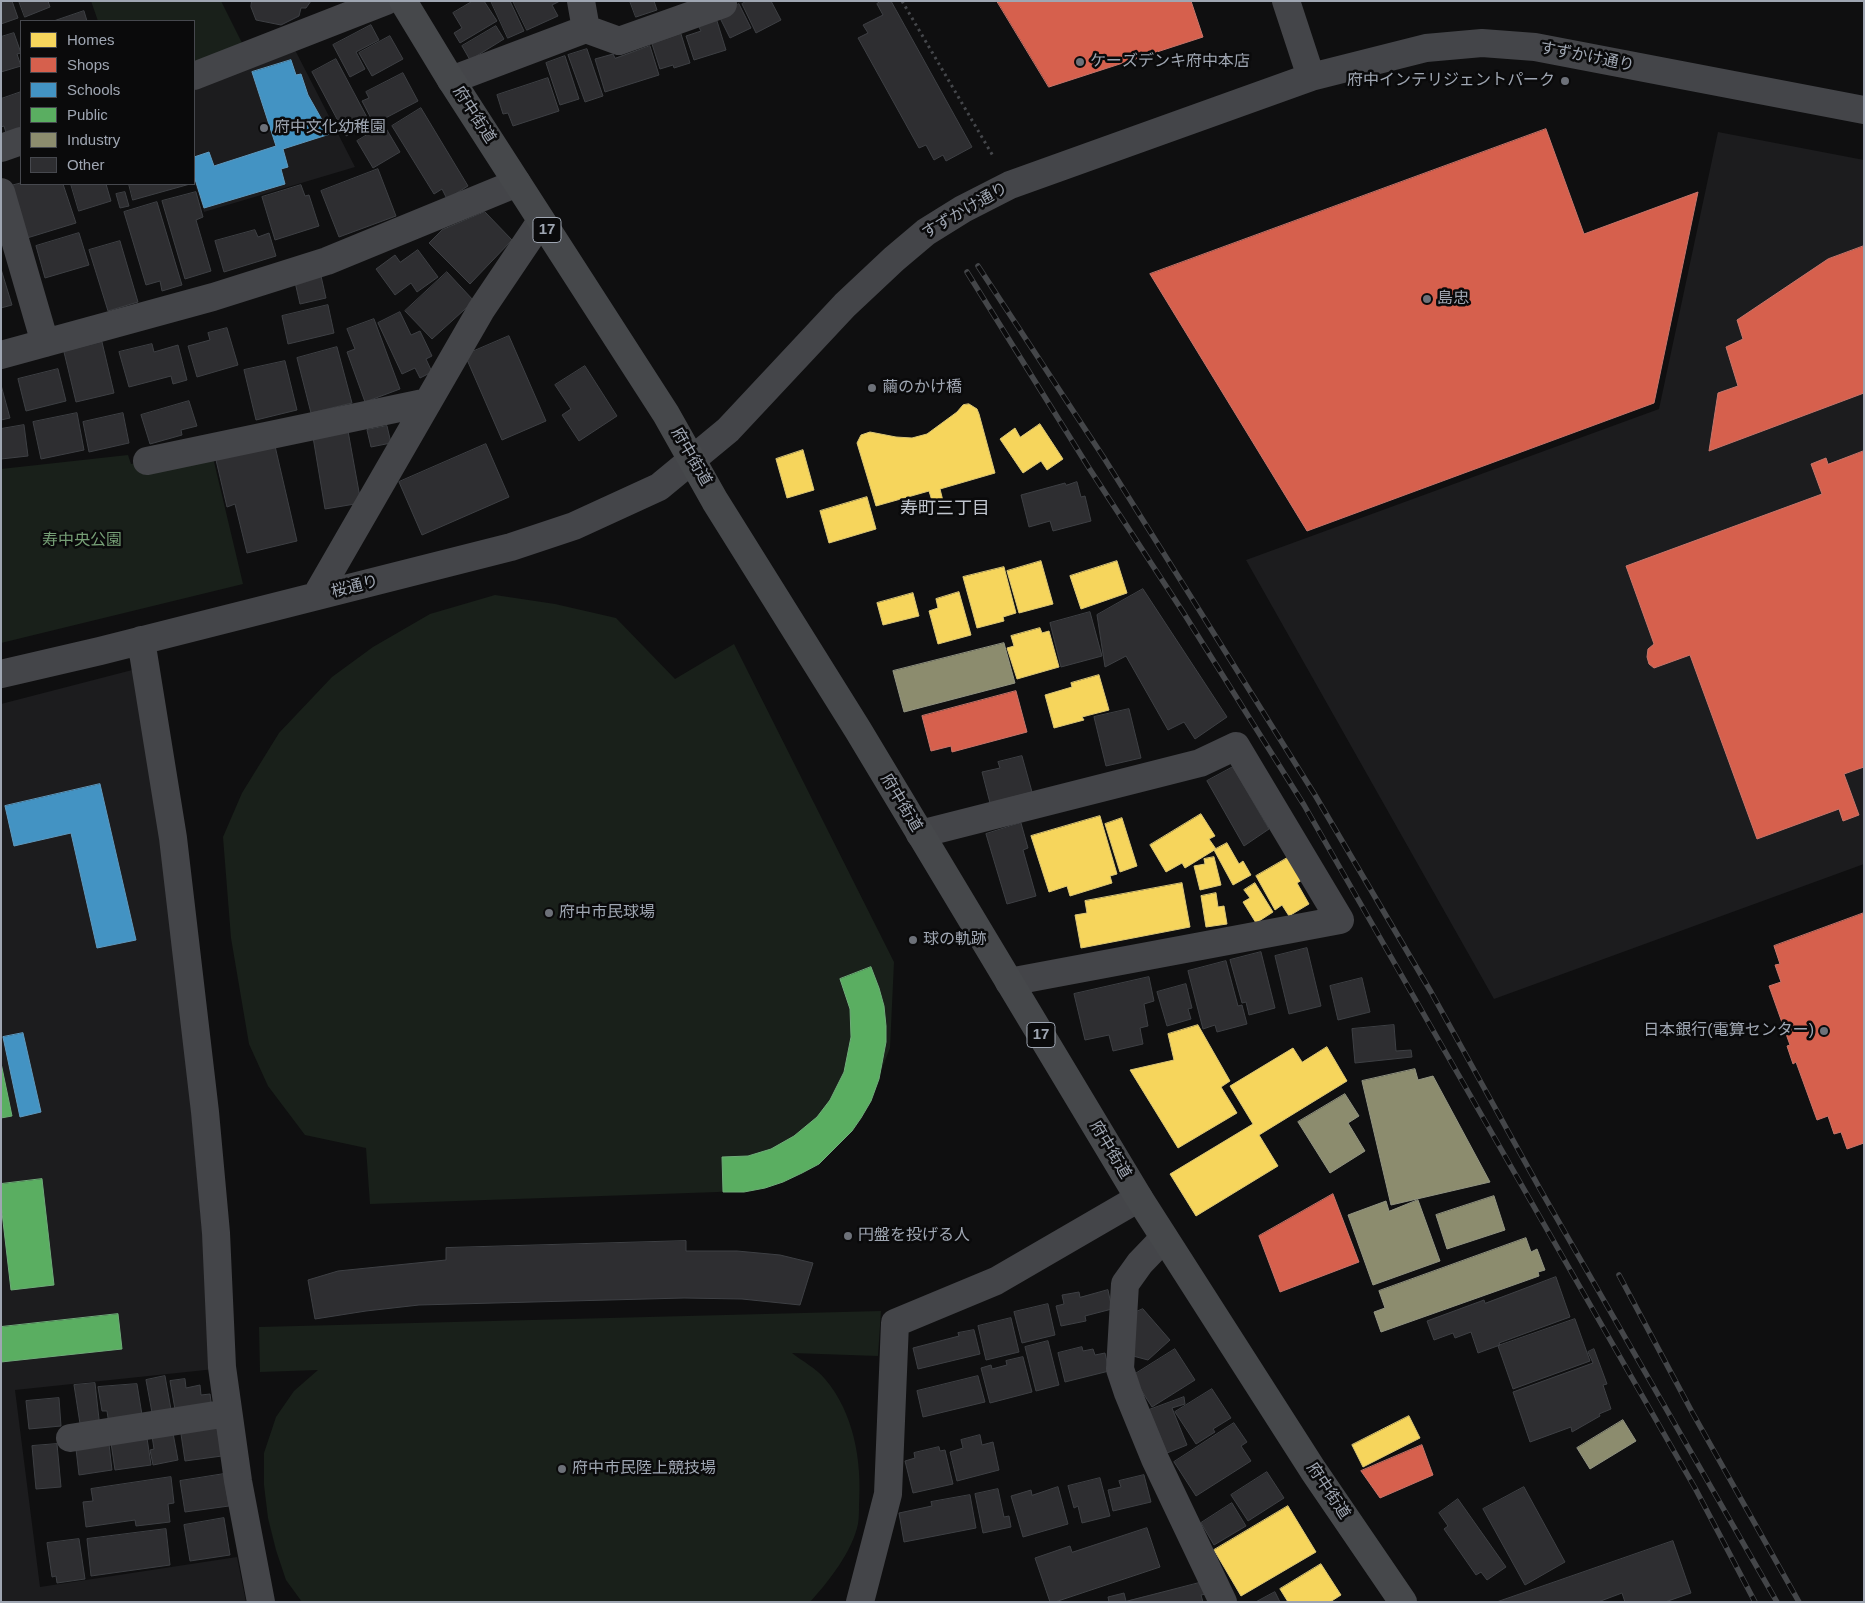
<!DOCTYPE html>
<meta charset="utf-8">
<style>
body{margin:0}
#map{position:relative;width:1865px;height:1603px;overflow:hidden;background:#0f0f10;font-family:Arial,sans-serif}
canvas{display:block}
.frame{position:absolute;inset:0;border:2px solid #9fa6b2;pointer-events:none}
.legend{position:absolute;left:20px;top:20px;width:175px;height:165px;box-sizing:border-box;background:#0a0a0b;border:1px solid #46484e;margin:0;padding:6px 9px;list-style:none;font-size:15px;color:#9fa6b2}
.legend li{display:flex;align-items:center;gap:10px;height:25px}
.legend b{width:25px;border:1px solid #46484e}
</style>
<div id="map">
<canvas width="1865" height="1603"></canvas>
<div class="frame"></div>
<ul class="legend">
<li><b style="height:14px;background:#f6d55c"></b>Homes</li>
<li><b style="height:14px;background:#d6604d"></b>Shops</li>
<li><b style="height:14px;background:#4393c3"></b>Schools</li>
<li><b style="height:14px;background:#5aae61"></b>Public</li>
<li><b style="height:14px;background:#8c8c6e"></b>Industry</li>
<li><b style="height:14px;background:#2e2e31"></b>Other</li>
</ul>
</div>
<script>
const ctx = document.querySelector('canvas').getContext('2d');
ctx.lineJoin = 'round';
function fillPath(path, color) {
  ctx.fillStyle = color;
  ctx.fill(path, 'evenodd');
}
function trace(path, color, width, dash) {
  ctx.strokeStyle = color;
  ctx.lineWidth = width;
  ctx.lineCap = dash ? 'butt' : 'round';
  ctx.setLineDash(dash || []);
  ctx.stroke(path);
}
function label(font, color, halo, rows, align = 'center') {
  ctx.font = font + ' Arial,"Noto Sans JP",sans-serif';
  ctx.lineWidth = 5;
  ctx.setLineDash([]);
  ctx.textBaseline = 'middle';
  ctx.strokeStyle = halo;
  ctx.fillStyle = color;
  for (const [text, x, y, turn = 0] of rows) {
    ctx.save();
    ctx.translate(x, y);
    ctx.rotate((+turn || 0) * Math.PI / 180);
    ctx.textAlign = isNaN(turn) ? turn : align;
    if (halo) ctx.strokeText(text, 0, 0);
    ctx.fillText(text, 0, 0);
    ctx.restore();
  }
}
const built = new Path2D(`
 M294,48l61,119 -151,45 -10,-31v-91z
 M1718,132l146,28v704l-370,135 -248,-439 413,-151z
 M140,668l26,171 49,530 -200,21 25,197 197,-30 9,45h-245v-898z`);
const green = new Path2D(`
 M91,1h130l22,44 -49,20v-44h-96z
 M211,449l32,135 -242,59v-174l127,-14 3,9z
 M495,595l60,9 61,14 59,61 59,-35 160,318 -4,86 -24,60 -96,77 -52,7 -348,12 -4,-56 -61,-13 -37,-49 -19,-42 -18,-106 -8,-101 19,-44 37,-60 53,-56 41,-30 57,-33z
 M881,1311l-3,45 -86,-3c10,8 24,15 33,26 29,34 37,82 34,126 0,6 0,13 -1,19 -6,28 -29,57 -48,78h-508l-16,-22 -10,-30 -8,-32 -4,-33v-32l12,-36 18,-26 24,-21 -58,2 -1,-45z`);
const homes = new Path2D(`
 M969,404l8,5 2,5 16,59 -55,16 3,12 -10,3 -4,-13 -53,15 -19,-63 4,-8 9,-3 26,5 16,1 15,-4 30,-22 6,-7z
 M1040,424l23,35 -16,11 -6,-9 -18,12 -23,-34 15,-11 5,9z
 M803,450l11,40 -27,8 -11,-39z
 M867,497l9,32 -47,14 -9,-32z
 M1041,561l12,43 -34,9 -12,-42z
 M1117,561l10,32 -46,16 -11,-33z
 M1004,567l12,46 -13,4 1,4 -27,7 -14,-51z
 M959,592l12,43 -33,9 -9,-33 9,-3 -2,-9z
 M913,593l6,23 -36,9 -6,-22z
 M1040,628l2,5 7,-2 10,36 -42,12 -10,-31 7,-2 -3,-10z
 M1099,675l10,35 -27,7 2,3 -30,8 -9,-33 27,-8 -1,-4z
 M1201,814l14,22 -6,3 7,10 -31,19 -3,-5 -16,9 -16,-27z
 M1100,816l17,58 -7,2 2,7 -42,13 -3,-10 -18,6 -18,-56z
 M1122,818l15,48 -17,6 -15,-48z
 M1227,843l12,21 4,-3 8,14 -18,10 -19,-35z
 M1214,857l7,28 -21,5 -6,-24 11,-2 -1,-5z
 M1289,857l13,23 -5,3 12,21 -20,12 -7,-11 -7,5 -19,-34z
 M1182,883l8,44 -109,21 -6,-33 12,-2 -2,-12z
 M1255,883l18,29 -17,11 -13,-21 7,-4 -6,-8z
 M1216,893l2,14 6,-1 3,18 -21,3 -5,-31z
 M1198,1025l32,56 -9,6 16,26 -59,35 -48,-78 44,-10 -6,-26z
 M1327,1047l20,34 -88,54 19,31 -82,50 -26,-42 83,-50 -23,-38 63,-38 9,14z
 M1409,1416l11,22 -57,29 -11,-22z
 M1288,1506l28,46 -75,44 -27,-46z
 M1321,1564l20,31 -11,7h-42l-8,-13z`);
const shops = new Path2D(`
 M997,1h194l12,36 -154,50z
 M1546,129l38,105 114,-42 -44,211 -347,128 -157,-257z
 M1864,246v147l-155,58 9,-58 20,-7 -12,-39 17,-8 -6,-19 91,-61z
 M1864,451v316l-20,7 15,41 -16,6 -4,-12 -82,30 -67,-184 -36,13 -5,-4 -2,-7 1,-8 6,-5 -28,-78 196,-72 -11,-30 15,-6 2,6z
 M1016,691l11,41 -75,20 -1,-6 -20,5 -9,-35z
 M1864,913v230l-17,6 -6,-17 -7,2 -6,-18 -11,4 -21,-58 -3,2 -6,-18 3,-1 -21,-59 12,-4 -6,-17 5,-1 -6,-18z
 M1333,1194l26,68 -79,30 -21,-56z
 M1422,1445l11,30 -53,23 -19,-27z`);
const schools = new Path2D(`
 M291,60l5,15 5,-1 7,21 22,39 -47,15 5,18 -7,2 4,15 -81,24 -10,-32v-19l15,-5 5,14 62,-20 -24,-74z
 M100,784l36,156 -39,8 -26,-115 -57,13 -9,-40z
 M23,1033l18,79 -21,5 -17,-80z`);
const public = new Path2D(`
 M871,967l8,21 5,18 2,20v16l-7,37 -8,22 -10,17 -9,13 -33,33 -17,9 -19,9 -18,6 -21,4h-21l-1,-35 26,-1 23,-7 23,-13 23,-19 13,-17 14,-28 7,-35 -1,-28 -10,-30z
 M1,1063l11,53 -11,2z
 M42,1179l12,106 -43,5 -10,-86v-20z
 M118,1314l4,35 -121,13v-35z`);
const industry = new Path2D(`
 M1004,643l11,40 -111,29 -11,-41z
 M1415,1069l3,11 15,-4 57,106 -99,23 -29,-124z
 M1345,1094l14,22 -11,7 17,28 -35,22 -32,-51z
 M1494,1196l11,34 -58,19 -11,-34z
 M1418,1200l22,61 -67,24 -25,-70 38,-14 3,10z
 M1526,1238l5,14 6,-3 8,21 -7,2 1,4 -158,56 -7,-20 11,-4 -6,-17z
 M1623,1420l13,21 -46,28 -13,-21z`);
const building = new Path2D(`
 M1,1h11l6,17 -17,6z
 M19,1h29l2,6 -25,10z
 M252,1h59l-5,7h-5l-2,8 -18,9 -25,-5 -5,-13z
 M473,1h11l13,20 -37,22 -6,-10 8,-5 -9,-15z
 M491,1h19l14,30 -16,7z
 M513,1h47l-8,4 6,11 -31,14z
 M630,1h24l3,9 -21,7z
 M747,1h24l10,19 -25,13 -14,-29z
 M881,1h10l81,146 -26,14 -3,-6 -9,5 -8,-15 -7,3 -61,-110 10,-5 -5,-8 20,-10 -6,-11z
 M739,4l12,24 -21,10 -12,-24z
 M84,11l3,10h-33z
 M717,21l9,29 -32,10 -8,-24 15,-5 -2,-4z
 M371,25l8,15 -23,12 9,17 -15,8 -17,-32z
 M496,26l8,13 -34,21 -8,-14z
 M14,33l7,20 -4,1 4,12 -20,6v-35z
 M681,34l9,29 -16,5 -1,-3 -13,4 -8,-25z
 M390,36l13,23 -31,17 -13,-23z
 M650,46l9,29 -54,17 -10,-33 18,-5 2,4z
 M587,49l16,47 -18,6 -17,-47z
 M565,56l14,43 -19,6 -14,-42z
 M336,59l34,64 -24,13 -34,-64z
 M403,73l15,28 -44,23 -12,-23 7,-3 -3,-6z
 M548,78l11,33 -46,15 -5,-13 -5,1 -6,-19z
 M21,92v35l-15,6 -2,-7 -3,1v-28z
 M421,108l47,78 -21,13 -5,-10 -8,5 -42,-68z
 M384,125l16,27 -27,16 -16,-27z
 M378,169l18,47 -57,21 -18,-46z
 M21,183l42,1 13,39 -49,15 -17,-52z
 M71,184h35l5,17 -32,10z
 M129,184h61l-57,16z
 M301,185l4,11 4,-1 10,31 -44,14 -13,-43z
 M125,192l4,14 -9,2 -4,-14z
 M196,192l7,25 -7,3 15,51 -26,8 -23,-78z
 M157,202l25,83 -20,6 -2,-10 -14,4 -22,-73z
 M485,212l27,28 -42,44 -41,-41 13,-13z
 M255,230l3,7 11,-4 7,23 -52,16 -9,-31z
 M79,233l10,32 -44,13 -9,-32z
 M120,241l18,61 -30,9 -19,-61z
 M418,250l20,27 -21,15 -6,-9 -16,12 -19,-26 19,-14 5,7z
 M1,269l11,36 -11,3z
 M447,272l27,29 -42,38 -27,-28z
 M321,276l5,22 -26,6 -5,-22z
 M328,305l6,28 -46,11 -6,-28z
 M400,312l11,23 9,-4 12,25 -6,3 6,13 -12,6 -5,-10 -13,6 -24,-51z
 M374,319l26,70 -35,13 -18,-50 8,-3 -8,-20z
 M227,328l11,37 -41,12 -9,-31 22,-6 -2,-7z
 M509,336l37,85 -44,19 -37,-85z
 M102,342l12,51 -38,9 -12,-50z
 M152,344l2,8 24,-7 9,35 -14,4 -2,-8 -42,11 -10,-35z
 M337,347l15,56 -41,10 -14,-55z
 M285,361l12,49 -41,10 -12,-50z
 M585,366l32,50 -38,25 -17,-26 9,-6 -16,-24z
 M58,369l8,32 -40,10 -8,-32z
 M1,385l9,33 -9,2z
 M189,401l8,25 -16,4 1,5 -32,9 -9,-29z
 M77,413l7,37 -43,9 -8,-37z
 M123,413l6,30 -40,9 -6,-30z
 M24,425l4,31 -27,3v-30z
 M387,426l4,17 -20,4 -4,-17z
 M348,431l13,72 -36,6 -12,-72z
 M486,444l23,53 -87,38 -23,-53z
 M275,446l22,95 -50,12 -12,-49 -8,3 -11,-47z
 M1077,482l4,15 4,-1 6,25 -38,10 -3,-10 -21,6 -8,-32 44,-12 1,2z
 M1143,589l84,128 -32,22 -11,-17 -16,8 -42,-74 -21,11 -8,-52z
 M1090,612l12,44 -41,11 -11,-44z
 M1129,709l12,49 -35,8 -12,-49z
 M1022,756l10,36 -42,11 -8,-31 18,-4 -2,-6z
 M1233,767l36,62 -25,17 -37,-65z
 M1021,823l7,25 -5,2 13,46 -29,8 -21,-70z
 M1307,948l14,58 -32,8 -14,-58z
 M1261,952l14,56 -26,7 -3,-13 -4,1 -12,-43z
 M1226,961l12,45 4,-1 5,19 -30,8 -2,-7 -12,4 -15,-58z
 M1149,977l5,24 -10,3 4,22 -8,2 3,16 -30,7 -4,-16 -24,5 -11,-46z
 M1362,978l8,34 -32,8 -8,-34z
 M1186,984l6,24 -4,1 3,10 -24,7 -10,-34z
 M1394,1025l2,26 15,-1 1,7 -57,6 -3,-34z
 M686,1241v10h51l43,4 33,8 -13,42 -58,-6 -58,-1 -265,7 -53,6 -51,8 -7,-39 30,-9 108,-11v-12z
 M1556,1277l14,40 -71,26 1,2 -22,8 -7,-21 -16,6 -2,-5 -19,7 -7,-19 57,-21 1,3z
 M1108,1290l4,19 -27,7 1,5 -25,5 -5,-20 8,-2 -2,-9 17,-3 1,5z
 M1048,1304l7,31 -33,8 -8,-31z
 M1143,1309l27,31 -22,20 -15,-4 3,-44z
 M1011,1318l8,34 -33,8 -8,-34z
 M1575,1319l15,42 -77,28 -15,-43z
 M974,1330l6,24 -62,15 -5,-21 46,-12 -1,-3z
 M1048,1341l11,44 -23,6 -11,-44z
 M1082,1347l1,4 10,-2 2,6 10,-2 4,18 -44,11 -7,-29z
 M1175,1349l20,31 -43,27 -20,-31z
 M1594,1349l13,35 -4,1 8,24 -12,5 1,2 -28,16 -1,-5 -41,15 -17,-50 80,-29 -5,-11z
 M1023,1357l9,35 -42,11 -9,-35 10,-3 1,4 15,-4 -1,-4z
 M165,1376l7,39 -19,3 -7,-38z
 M978,1376l7,26 -62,15 -6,-26z
 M185,1379l1,9 14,-3 1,10 9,-1 2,15 -36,6 -6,-34z
 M95,1383l5,45 -19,2 -7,-45z
 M137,1384l6,37 -34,4 -2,-14h-5l-4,-24z
 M1212,1389l19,29 -18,11 2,3 -19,12 -21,-32z
 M1184,1397l1,7 -13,4 15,37 -20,8 -18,-43z
 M59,1398l2,28 -32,3 -3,-28z
 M1234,1423l13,19 -6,4 10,15 -55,35 -22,-34z
 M217,1428l5,28 -37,5 -4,-27z
 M173,1433l5,27 -25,5 -3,-15 4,-1 -2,-13z
 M980,1435l2,10 11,-3 6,28 -42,11 -7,-29 13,-4 -2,-8z
 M147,1438l4,27 -36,5 -4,-27z
 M57,1444l4,43 -25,2 -4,-43z
 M109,1444l3,26 -33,5 -3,-26z
 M939,1447l1,4 5,-1 8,34 -40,9 -8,-32 10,-3 -1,-5z
 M1267,1472l17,26 -36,23 -17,-26z
 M224,1474l5,32 -44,6 -5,-31z
 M1144,1475l7,27 -38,9 -5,-21 13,-3 -2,-6z
 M171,1477l3,26 -6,1 2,18 -34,4 -1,-6 -49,7 -3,-25 10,-1 -2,-12z
 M1100,1478l10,38 -28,7 -4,-17 -4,2 -6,-22z
 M1058,1487l10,37 -45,13 -12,-41 20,-6 1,5z
 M1524,1487l41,75 -40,23 -42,-76z
 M998,1489l6,28 5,-1 2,11 -28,6 -8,-39z
 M970,1495l6,33 -72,14 -5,-29 33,-7 -1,-4z
 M1458,1499l48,68 -19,13 -6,-8 -5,3 -32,-46 4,-3 -9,-13z
 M1232,1503l14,23 -32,19 -13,-22z
 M224,1518l6,37 -40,6 -6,-36z
 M1147,1528l13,39 -105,35h-5l-15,-44 35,-12 2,6z
 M166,1529l4,36 -79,11 -4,-37z
 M79,1539l6,40 -28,4 -1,-7 -4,1 -5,-34z
 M1673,1541l18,52 -26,9h-40l-3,-9 -24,9h-101z
 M1203,1582l3,12 -5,1 2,7h-94l-1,-5 16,-4 2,8z
 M1275,1592l5,10h-24z`);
const path = new Path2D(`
 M902,1l91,155`);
const minor = new Path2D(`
 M1286,1l25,76
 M586,29l33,12 104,-37
 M194,76l192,-75
 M451,80l135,-51 -5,-28
 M1,148l20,-7
 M1,192l44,151
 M1,355l212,-58 114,-36 190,-78
 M147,461l281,-59
 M316,596l165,-286 60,-89
 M141,640l32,198 32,274 11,121 6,134 16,114 23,121
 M1,674l99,-23 411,-104 63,-21 85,-39 69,-57 117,-125 49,-46 32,-27 37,-23 47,-24 301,-108 115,-29 56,-5 53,4 329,63
 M920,834l280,-71 36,-17 104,174 -331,62
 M1164,1238l-24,25 -15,21 -5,85 8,24 27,66 68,143
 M70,1438l158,-25
 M860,1602l28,-108 7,-171 101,-42 143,-83`);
const major = new Path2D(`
 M403,1l48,79 215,334 49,87 143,229 281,468 174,272 90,132`);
const rail = new Path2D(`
 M978,266l126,192 211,337 116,197 109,197 237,413
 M967,272l122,196 94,144 121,193 391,683 60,114
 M1619,1275l73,137 107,190`);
const markers = [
 [1080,62,5,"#6d7179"],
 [1565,81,5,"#6d7179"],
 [264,128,5,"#6d7179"],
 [1427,299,5,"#6d7179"],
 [872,388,5,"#6d7179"],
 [549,913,5,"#6d7179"],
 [913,940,5,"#6d7179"],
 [1824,1031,5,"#6d7179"],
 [848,1236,5,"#6d7179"],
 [562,1469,5,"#6d7179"]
];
const shields = [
 [547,230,28],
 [1041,1035,28]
];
const shieldNames = [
 ["17",547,230],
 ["17",1041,1035]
];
const streetNames = [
 ["すずかけ通り",1587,57,11],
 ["府中街道",474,115,57],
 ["すずかけ通り",965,211,-30],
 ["府中街道",691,457,60],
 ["桜通り",355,587,-14],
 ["府中街道",901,803,59],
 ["府中街道",1110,1150,59],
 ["府中街道",1328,1491,56]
];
const poiNames = [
 ["ケーズデンキ府中本店",1090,62],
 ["府中インテリジェントパーク",1555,81,"right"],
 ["府中文化幼稚園",274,128],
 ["島忠",1437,299],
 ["繭のかけ橋",882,388],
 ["府中市民球場",559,913],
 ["球の軌跡",923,940],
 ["日本銀行(電算センター)",1814,1031,"right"],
 ["円盤を投げる人",858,1236],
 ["府中市民陸上競技場",572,1469]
];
const parkNames = [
 ["寿中央公園",82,541]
];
const neighbourhoodNames = [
 ["寿町三丁目",945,509]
];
fillPath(built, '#1c1c1e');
fillPath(green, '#19201a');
fillPath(homes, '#f6d55c');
trace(homes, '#dcc776', 1);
fillPath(shops, '#d6604d');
trace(shops, '#c6756b', 1);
fillPath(schools, '#4393c3');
trace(schools, '#5f99be', 1);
fillPath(public, '#5aae61');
trace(public, '#6fac79', 1);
fillPath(industry, '#8c8c6e');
trace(industry, '#929482', 1);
fillPath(building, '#2e2e31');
trace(building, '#3e4044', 1);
trace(path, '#45474b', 3, [2.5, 4]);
trace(minor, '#444549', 28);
trace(major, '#46484b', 28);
trace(rail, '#444649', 5.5);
trace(rail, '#0a0a0b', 4, [11]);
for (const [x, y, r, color] of markers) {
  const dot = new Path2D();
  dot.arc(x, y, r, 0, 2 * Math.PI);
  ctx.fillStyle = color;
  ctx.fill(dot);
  trace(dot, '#0a0a0b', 2);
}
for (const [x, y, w] of shields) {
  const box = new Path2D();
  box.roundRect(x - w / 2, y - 12.5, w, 25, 4);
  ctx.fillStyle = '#0a0a0b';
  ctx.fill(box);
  trace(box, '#9fa6b2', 1);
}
label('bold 15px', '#9fa6b2', null, shieldNames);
label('16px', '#9fa6b2', '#0a0a0b', streetNames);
label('16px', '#9fa6b2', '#0a0a0b', poiNames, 'left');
label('16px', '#759e75', '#0a0a0b', parkNames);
label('18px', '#c0c5ce', '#0a0a0b', neighbourhoodNames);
</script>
